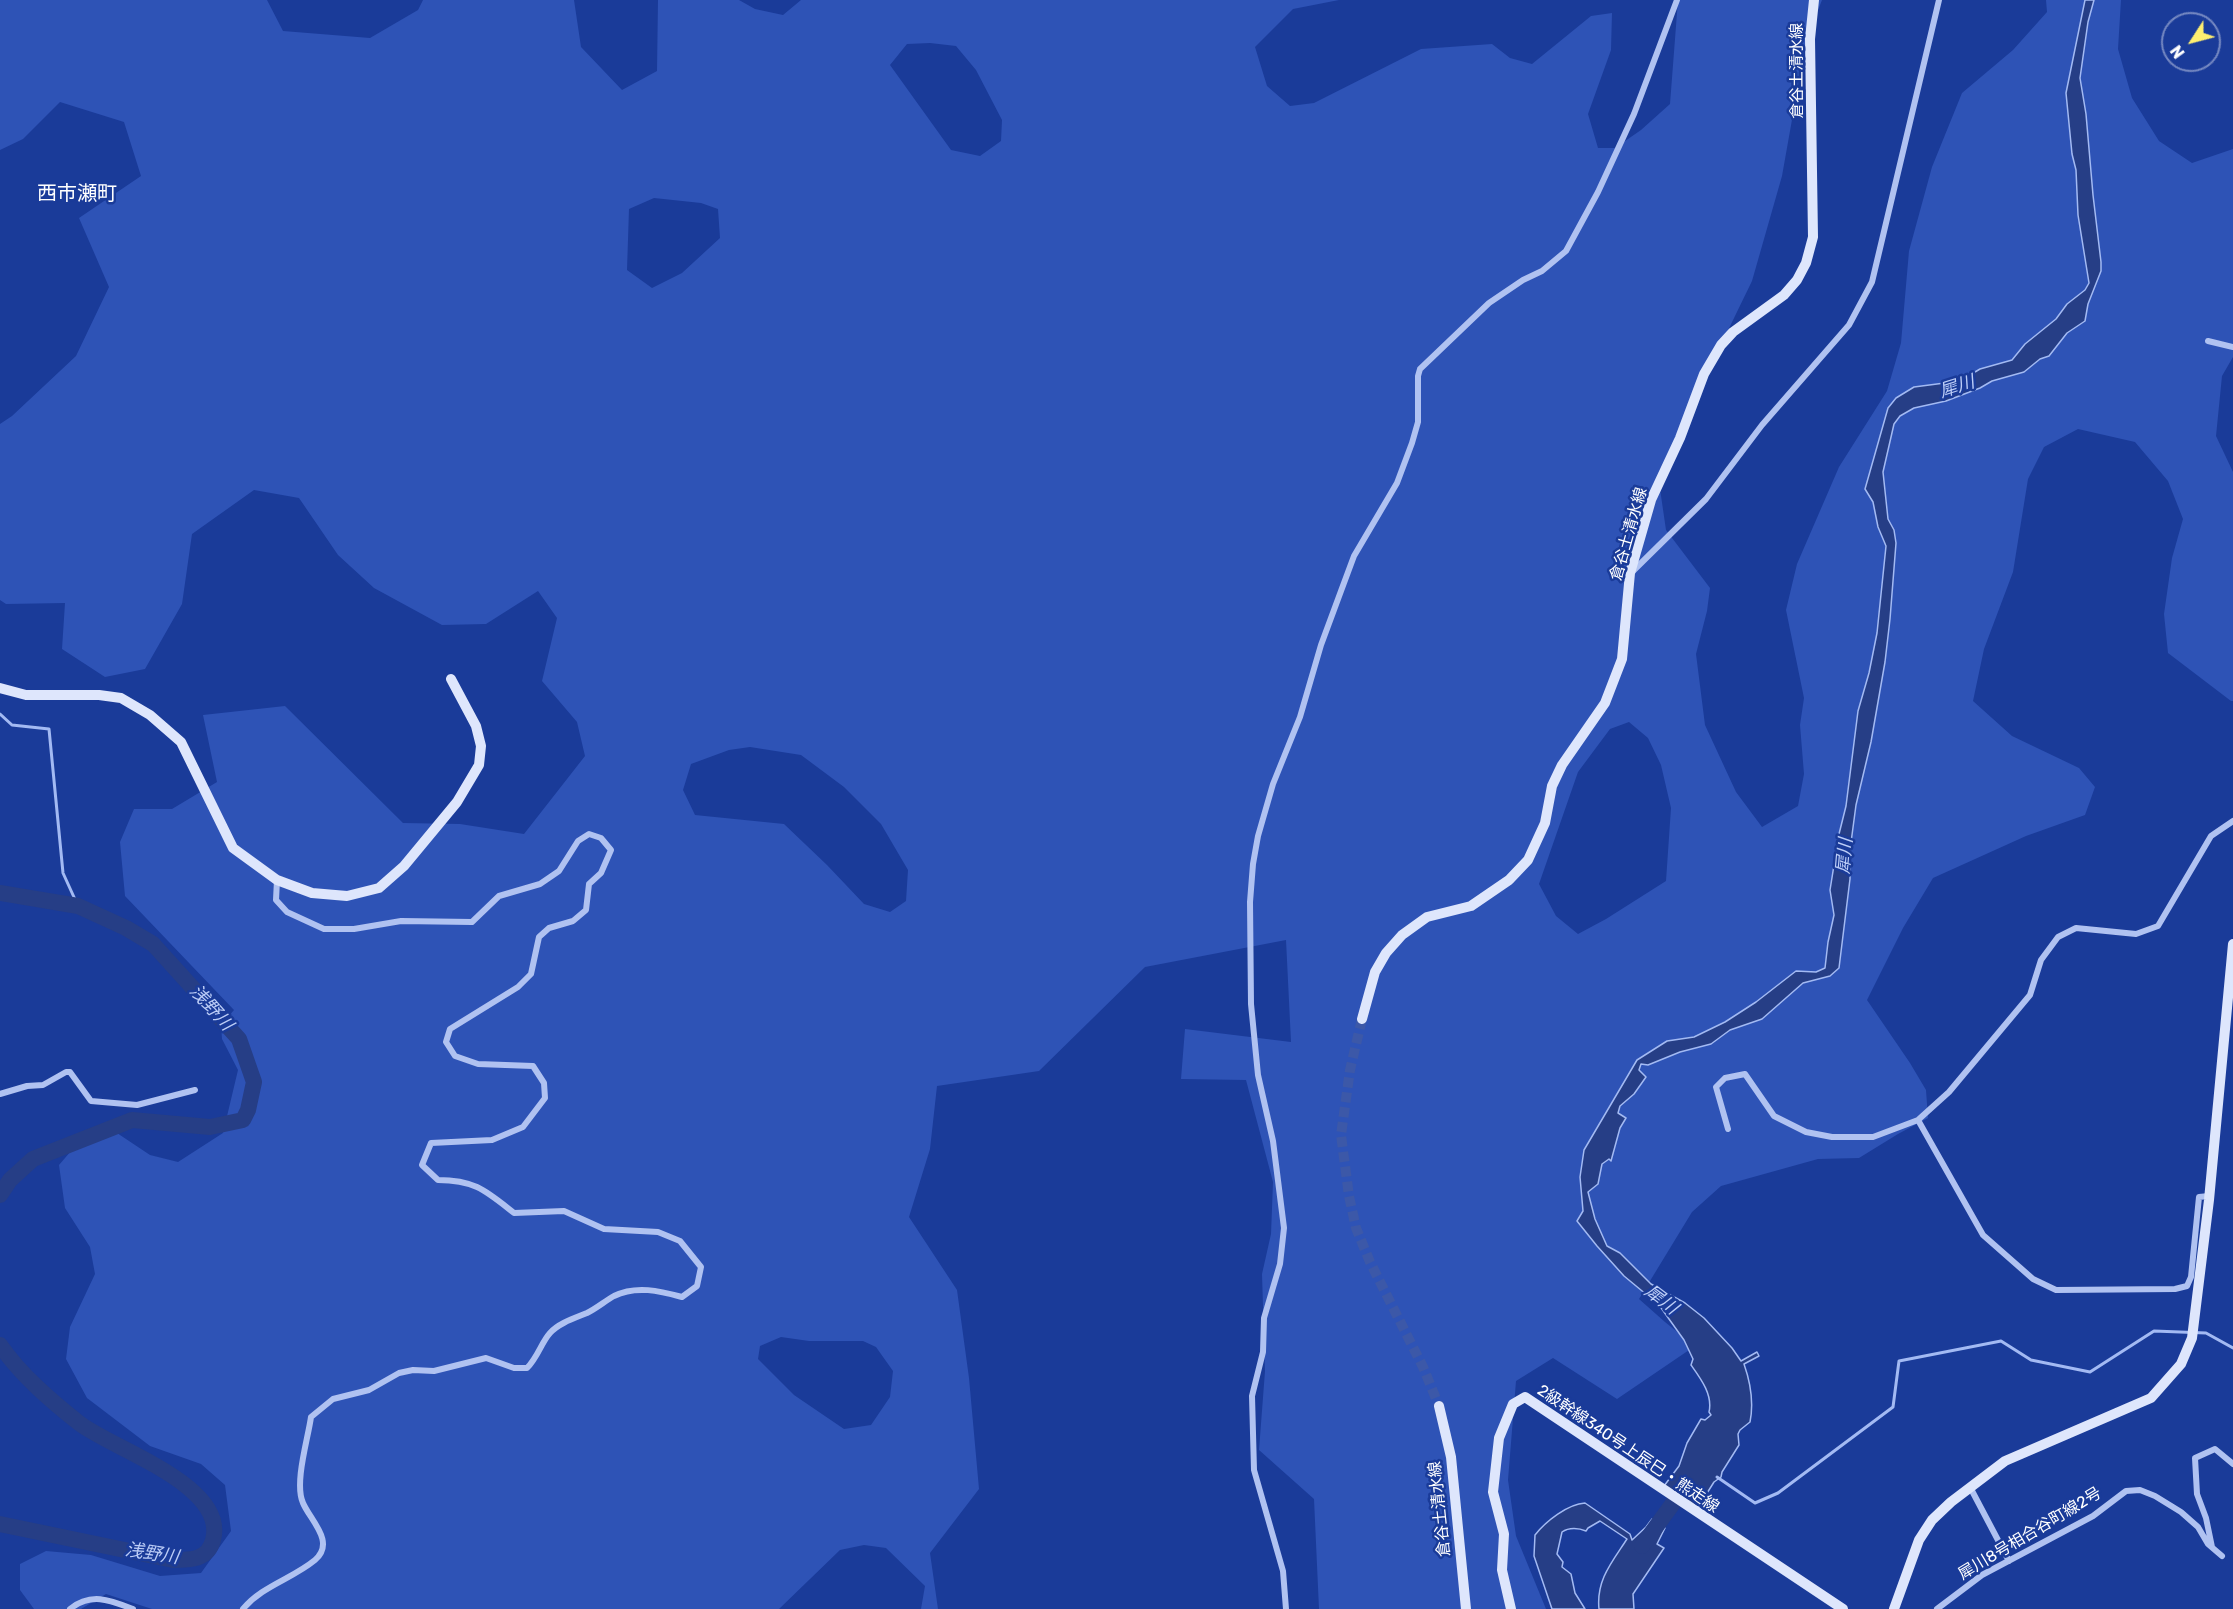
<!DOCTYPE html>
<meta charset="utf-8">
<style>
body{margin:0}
#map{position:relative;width:2233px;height:1609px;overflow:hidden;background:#1a3b99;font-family:Rubik,sans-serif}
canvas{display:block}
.north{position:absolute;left:2161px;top:12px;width:60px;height:60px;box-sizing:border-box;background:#1a3b99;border:2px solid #7689c2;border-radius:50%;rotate:234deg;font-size:16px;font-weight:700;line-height:24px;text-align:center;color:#fff}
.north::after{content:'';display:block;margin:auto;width:21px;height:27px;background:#ffef70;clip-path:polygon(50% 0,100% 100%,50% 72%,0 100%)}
</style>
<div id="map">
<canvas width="2233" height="1609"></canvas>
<div class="north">N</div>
</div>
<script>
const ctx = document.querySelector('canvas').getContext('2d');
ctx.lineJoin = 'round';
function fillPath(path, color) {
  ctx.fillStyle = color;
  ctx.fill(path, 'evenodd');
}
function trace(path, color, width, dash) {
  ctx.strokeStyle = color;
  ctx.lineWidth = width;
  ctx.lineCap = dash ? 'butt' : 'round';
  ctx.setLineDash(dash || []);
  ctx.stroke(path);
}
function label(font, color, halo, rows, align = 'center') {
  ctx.font = font + ' Rubik,"Noto Sans JP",sans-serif';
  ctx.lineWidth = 5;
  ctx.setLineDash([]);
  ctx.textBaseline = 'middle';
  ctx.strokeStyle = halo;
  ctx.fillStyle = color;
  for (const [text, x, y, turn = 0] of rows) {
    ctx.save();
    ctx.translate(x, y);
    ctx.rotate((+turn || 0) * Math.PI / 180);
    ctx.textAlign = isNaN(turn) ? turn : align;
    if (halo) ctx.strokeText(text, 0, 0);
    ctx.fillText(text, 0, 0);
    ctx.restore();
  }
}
const green = new Path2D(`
 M0,0h267l16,31 87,7 48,-28 5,-10h151l7,47 41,43 35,-19 1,-71h81l16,9 28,6 18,-15h538l-46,9 -38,38 12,39 23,20 24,-3 107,-54 71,-5 18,14 22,6 59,-48 21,-3 -1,37 -23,64 10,34h17l26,-18 29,-26 8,-104h144l-16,41 -24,135 -30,105 -52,107 -41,94 7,48 44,58 -3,23 -11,43 9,71 31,67 26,35 36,-21 6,-32 -4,-49 4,-27 -18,-88 11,-46 42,-97 48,-76 14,-48 8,-92 23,-84 30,-74 51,-43 34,-38 -1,-12h75l-3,49 14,49 27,43 33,22 41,-14v208l-11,19 -6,60 17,36v229h-2l-63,-48 -4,-39 8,-56 11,-39 -15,-38 -33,-39 -57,-13 -34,18 -16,32 -15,93 -29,77 -11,52 39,35 67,32 16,19 -10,28 -59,21 -93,42 -30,50 -36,72 43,63 16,27 2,28 -30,16 -39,24 -41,1 -97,27 -29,26 -53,87 26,23 30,24 -78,53 -64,-41 -37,23 -8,99 8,56 30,73h-227l-5,-110 -55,-49 6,-79 -3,-97 9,-40 2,-52 -27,-102 -65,-1 4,-50 106,13 -5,-102 -141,27 -106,104 -102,15 -7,63 -21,68 48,73 12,88 10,111 -49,64 8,56h-17l4,-23 -39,-38 -22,-3 -24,5 -61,59h-627l-46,-15 -25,15h-47l-14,-19v-26l26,-13 45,4 69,21 41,-3 30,-42 -6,-46 -24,-21 -51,-18 -63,-48 -21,-39 4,-32 25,-53 -5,-27 -25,-39 -6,-43 18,-21 34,-15 39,26 28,7 45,-29 15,-63 -16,-31 -1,-14 13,-15 -109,-114 -5,-54 14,-33h38l45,-27 -14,-67 82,-9 118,117 57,1 64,10 61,-78 -8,-34 -35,-41 15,-63 -19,-27 -52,33 -44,1 -68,-37 -36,-33 -39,-57 -45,-8 -62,44 -10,70 -37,65 -40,8 -43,-28 3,-46 -59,1 -6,-4v-176l12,-8 64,-60 33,-69 -30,-69 62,-42 -17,-54 -64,-20 -37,37 -23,11zM930,43l26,3 20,24 26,50 -1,21 -21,15 -29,-6 -61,-85 17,-21zM654,198l47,5 17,6 2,29 -38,35 -30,15 -25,-18 2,-61zM1629,722l19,16 13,27 10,43 -5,73 -60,38 -28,15 -22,-18 -17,-32 39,-112 32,-43zM750,747l51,8 43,32 37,37 27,46 -2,31 -16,11 -26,-8 -37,-39 -43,-41 -89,-9 -12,-25 8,-26 38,-14zM781,1337l28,4h54l13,6 17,24 -3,26 -19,28 -27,4 -50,-34 -36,-36 2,-13z`);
const water = new Path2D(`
 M2085,0h9l-6,22 -8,56 6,36 7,81 8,67v9l-13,33 -3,17 -18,12 -18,23 -9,3 -16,13 -32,9 -12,7 -34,13 -32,7 -14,8 -6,8 -11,48 5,47 6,11 2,13 -6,76 -5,43 -14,80 -15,63 -6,45v29l-11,89 -9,8 -27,7 -41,36 -32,11 -19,14 -31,8 -32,13 -7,-1 -2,6 7,7 -12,17 -14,12 -2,7 8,5 -6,10 -9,33 -2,-2 -7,5 -4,20 -10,8 7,27 12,27 13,7 31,31 34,19 19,15 28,30 9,13 16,-9 2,4 -15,8c7,20 10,38 6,58l-10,8 -2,4 1,11 -17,27 -1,5 -7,5 -17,27 -33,-23 15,-20 8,-23 14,-24 4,1 6,-5 -2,-3c4,-17 -8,-33 -18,-47l2,-6 -9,-19 -25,-35 -35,-29 -27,-30 -20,-25 6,-10 -3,-34 4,-27 53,-90 30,-19 27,-4 31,-15 31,-20 40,-31 20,1 9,-4 3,-26 6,-27 -4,-25 9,-56 7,-28 12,-95 11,-38 8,-40 9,-87 -8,-19 -5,-25 -8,-13 23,-81 8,-10 18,-11 46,-6 20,-12 32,-9 13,-16 31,-25 11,-15 18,-14 4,-7 -11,-68 -2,-45 -4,-16 -6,-61z
 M1585,1503l45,31 2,6 14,-13 6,-8 3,2 -3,5 7,5 3,-5 3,2 -8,16 7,4 -31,46 1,15h-35c-3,-29 13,-47 28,-70l-27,-18 -12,7 -2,3c-7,-3 -17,-4 -24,1l-5,22 6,8 -1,5 9,7 4,19 10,16h-33l-18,-53 1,-21c11,-14 33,-31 50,-32z`);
const stream = new Path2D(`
 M0,714l12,11 37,4 14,144 15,33
 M1717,1477l38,26 23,-10 115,-86 6,-46 102,-20 30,19 59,12 64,-41 52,2 27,15`);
const river = new Path2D(`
 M0,893l78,13 48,22 27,16 86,95 15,43 -6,28 -5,10 -33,7 -78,-7 -99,39 -23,21 -10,15
 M0,1345c21,30 50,55 79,78 33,26 149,62 134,117 -5,20 -22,20 -40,20l-173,-36
 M1642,1546l45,-62`);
const secondaryTunnel = new Path2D(`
 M1362,1019l-12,51 -9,65 8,61 7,32 14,34 53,105 16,39`);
const street = new Path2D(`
 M2208,341l25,6
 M1633,571l73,-72 56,-74 87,-100 23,-43 67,-282
 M0,1094l27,-8 16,-1 23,-13h4l21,29 46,4 58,-15
 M1918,1120l65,115 50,44 23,11 119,-1 12,-3 4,-9 8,-80 10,-1
 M1728,1129l-12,-42 9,-9 20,-4 29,42 32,16 26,5h41l45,-17 31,-28 81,-97 11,-35 17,-23 18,-9 60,6 22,-8 53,-90 22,-15
 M1970,1487l39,74
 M2212,1547l-6,-29 -9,-24 -2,-36 20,-9 18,15
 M70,1609c21,-17 40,-9 63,0
 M243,1609c19,-23 49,-30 72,-49 21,-18 -5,-40 -12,-57 -9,-20 5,-64 8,-86l22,-18 36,-9 30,-17 14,-3 21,1 52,-13 28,10h13c11,-11 14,-25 23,-35 9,-10 25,-15 37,-20 10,-5 18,-12 27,-17 22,-11 46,-5 68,1l15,-11 4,-19 -21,-26 -22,-9 -54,-3 -40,-18 -50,2c-28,-22 -39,-33 -76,-33l-16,-15 9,-22 61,-3 31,-13 22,-29 -1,-15 -11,-17 -55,-2 -23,-8 -9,-14 4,-13 68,-42 13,-13 8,-37 10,-9 24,-7 13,-11 3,-26 12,-11 10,-23 -10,-12 -12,-4 -11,7 -19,30 -19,13 -41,12 -27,26 -71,-1 -47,8h-30l-37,-17 -11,-12 1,-20
 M1286,1609l-3,-38 -29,-101 -2,-74 11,-44 1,-34 16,-54 4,-36 -11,-87 -15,-66 -7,-71 -1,-102 3,-38 5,-28 15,-52 27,-67 21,-72 20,-54 13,-35 43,-73 15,-40 6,-21v-46l2,-7 69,-66 34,-23 19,-9 24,-20 32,-59 36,-78 43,-114
 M1937,1609l45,-34 111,-59 33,-25 14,-1 15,6 26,16 17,15 10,17 14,12`);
const secondary = new Path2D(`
 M0,688l26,7h73l22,3 29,17 31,27 52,106 44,32 35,13 35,3 32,-8 25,-22 53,-64 22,-37 2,-19 -5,-20 -25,-47
 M1362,1019l13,-47 11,-19 16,-18 25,-18 44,-11 38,-26 19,-20 17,-37 7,-37 10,-21 43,-62 17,-44 8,-86 21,-73 29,-62 24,-64 17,-29 12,-13 51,-37 13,-15 9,-17 7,-26 -3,-198 4,-39
 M1439,1406l12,51 15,152
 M1511,1609l-9,-39 2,-36 -11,-42 6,-54 14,-34 12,-7 318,212
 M1894,1609l25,-69 13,-20 19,-18 54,-41 146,-63 30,-34 11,-26 17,-138 24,-256`);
const streetNames = [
 ["倉谷土清水線",1797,71,-90],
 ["倉谷土清水線",1629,534,-74],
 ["2級幹線340号上辰巳・熊走線",1628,1449,34],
 ["倉谷土清水線",1440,1509,-96],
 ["犀川8号相合谷町線2号",2030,1534,-31]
];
const waterNames = [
 ["犀川",1957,387,-18],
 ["犀川",1845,856,-85],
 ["浅野川",211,1008,48],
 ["犀川",1661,1300,37],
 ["浅野川",152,1554,9]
];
const quarterNames = [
 ["西市瀬町",77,194]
];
fillPath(green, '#2e53b6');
fillPath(water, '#263e86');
trace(water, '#a3baf3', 1.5);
trace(stream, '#a3baf3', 3);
trace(river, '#263e86', 16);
trace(secondaryTunnel, '#3c58a8', 10, [10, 5]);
trace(street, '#b0c2f1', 6);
trace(secondary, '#dee6fc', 10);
label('16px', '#fff', '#1a3b99', streetNames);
label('italic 18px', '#bccdf7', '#1a3b99', waterNames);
label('20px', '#fff', '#1a3b99', quarterNames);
</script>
